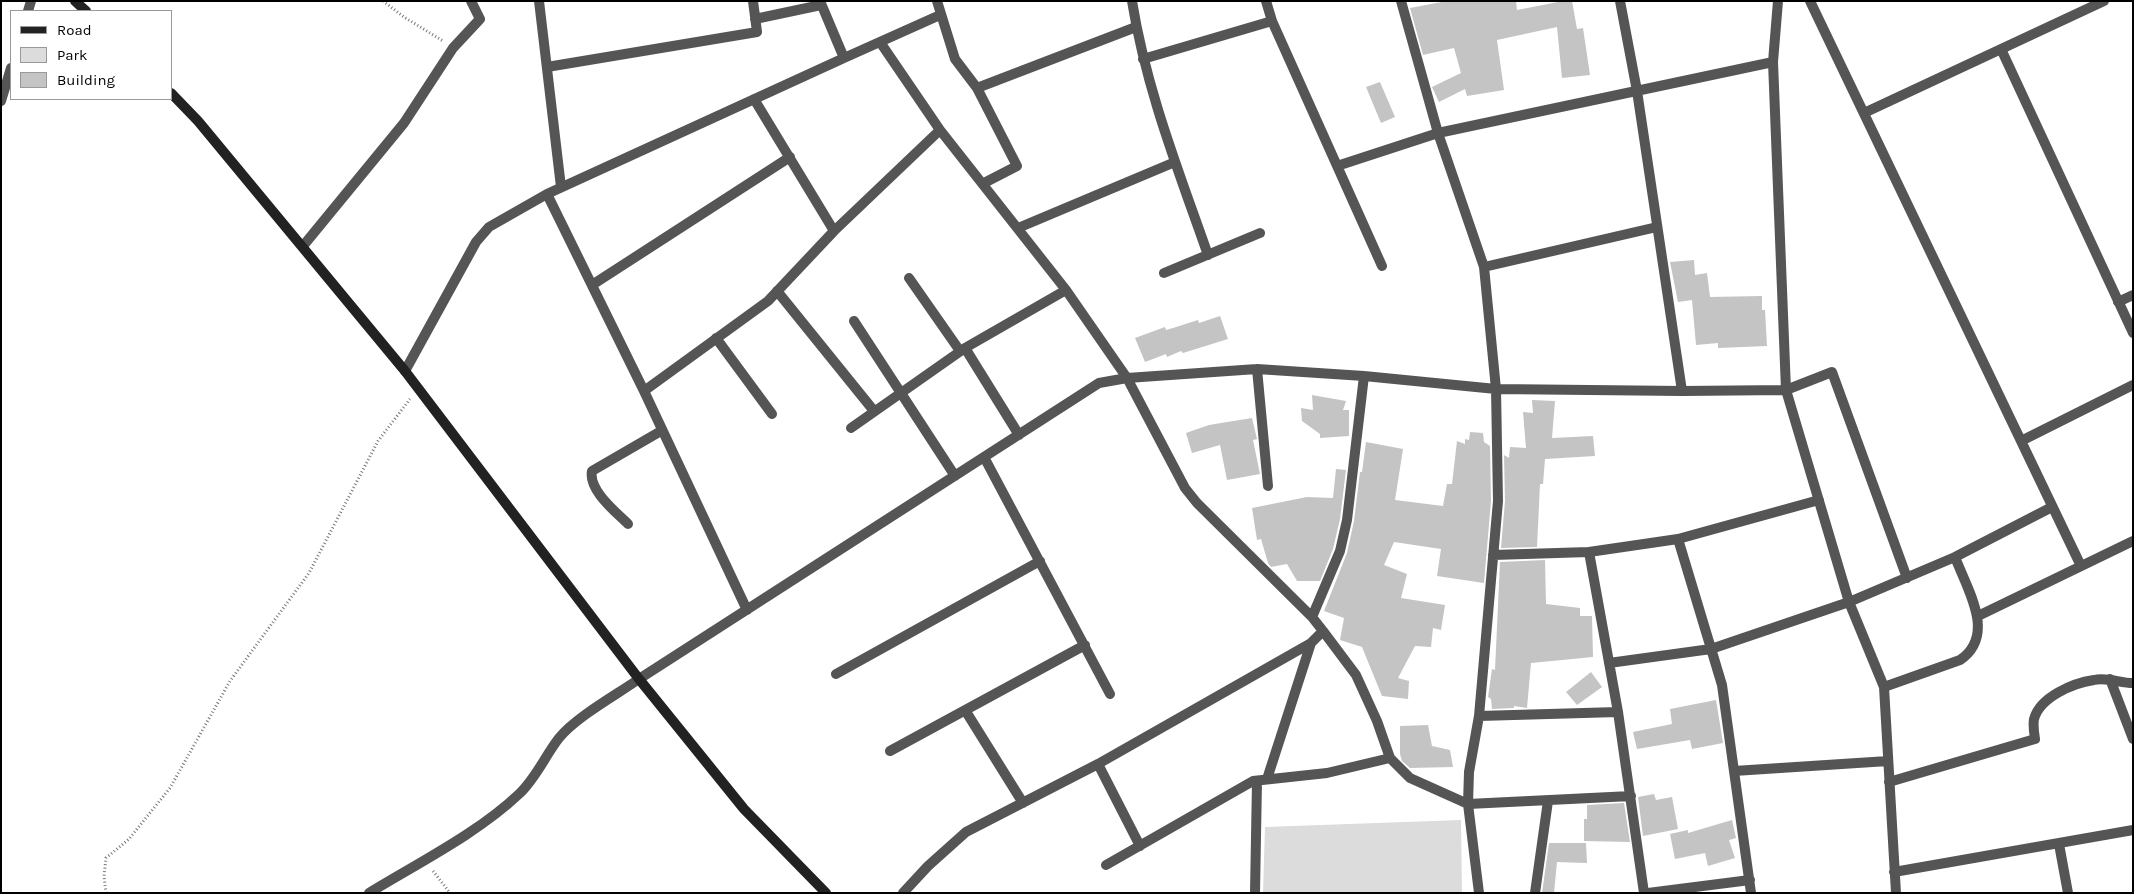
<!DOCTYPE html>
<style>
body{margin:0}
#map{position:relative;width:2134px;height:894px;overflow:hidden;background:#fff;font-family:Karla,sans-serif}
canvas{display:block}
.frame{position:absolute;inset:0;border:2px solid #000;pointer-events:none}
.legend{position:absolute;left:10px;top:10px;width:162px;height:90px;box-sizing:border-box;background:#fff;border:1px solid #999;margin:0;padding:6px 9px;list-style:none;font-size:15px;color:#000}
.legend li{display:flex;align-items:center;gap:10px;height:25px}
.legend b{width:25px;border:1px solid #999}
</style>
<div id="map">
<canvas width="2134" height="894"></canvas>
<div class="frame"></div>
<ul class="legend">
<li><b style="height:6px;background:#222"></b>Road</li>
<li><b style="height:14px;background:#dcdcdc"></b>Park</li>
<li><b style="height:14px;background:#c4c4c4"></b>Building</li>
</ul>
</div>
<script>
const ctx = document.querySelector('canvas').getContext('2d');
ctx.lineJoin = 'round';
function fillPath(path, color) {
  ctx.fillStyle = color;
  ctx.fill(path, 'evenodd');
}
function trace(path, color, width, dash) {
  ctx.strokeStyle = color;
  ctx.lineWidth = width;
  ctx.lineCap = dash ? 'butt' : 'round';
  ctx.setLineDash(dash || []);
  ctx.stroke(path);
}
const green = new Path2D(`
 M1461,820l1,73h-199l2,-66z`);
const building = new Path2D(`
 M1447,1h69l1,9 46,-9h9l5,28 6,-1 7,47 -28,3 -5,-51 -60,13 7,50 -37,6 -2,-7 -26,13 -7,-15 29,-14 -7,-25 -31,7 -13,-47z
 M1380,82l15,35 -14,6 -15,-36z
 M1694,260l1,15 12,-2 3,24 52,-1v14h3l2,36 -49,2v-5l-22,2 -4,-45 -14,2 -8,-40z
 M1220,316l8,23 -45,14 -2,-2 -14,6 -1,-3 -21,8 -10,-24 30,-11 1,3 7,-2 25,-8 1,3z
 M1312,395l34,6 -3,9h6v26l-29,2v-4l-18,-13 -1,-13 12,2z
 M1532,400l23,1 -3,37 41,-2 2,20 -50,3 -2,25h-3l-3,63 -36,1 4,-47 -1,-46 5,3 1,-11 16,1 -3,-36 10,1z
 M1252,418l5,21 -4,1 7,34 -33,6 -7,-35 -28,8 -6,-20 23,-8z
 M1470,432l13,1 1,9 6,4 1,55 -7,82 -47,-7 4,-27 -47,-7 -10,23 23,9 -6,24 44,7 -4,25 -8,-2 -2,19 -16,-1 -17,32 11,3 -1,18 -26,-3 -20,-49 -22,-7 4,-22 -20,-7 23,-58 7,-32 6,-49h2l4,-30 37,7 -8,51 48,6 4,-22h5l5,-43 8,3v-5l4,1z
 M1336,469l10,1 -6,49 -7,30 -13,32h-23l-10,-17 -16,3 -3,-4 -7,-24 -4,1 -5,-32 55,-11 26,1z
 M1545,560l1,44 34,4v8h12l1,41 -62,6 -4,45 -13,-2v2l-22,1 -1,-10 -3,-2 4,-28 3,1 5,-108z
 M1591,672l11,15 -25,18 -11,-13z
 M1716,700l7,43 -31,6 -2,-9 -53,9 -4,-17 39,-8 -2,-15z
 M1428,725l4,21 18,4 3,17 -43,1 -8,-7 -2,-7v-28z
 M1654,794l2,6 16,-3 6,32 -35,7 -5,-39z
 M1624,803l6,39 -46,-1v-22h3v-14z
 M1732,820l4,18 -7,2 6,18 -27,8 -3,-13 -30,6 -5,-25 18,-4v3z
 M1549,843h37l1,20 -30,-1 -3,31h-12z`);
const path = new Path2D(`
 M383,1l21,16 39,24
 M433,871l17,22
 M106,893l-2,-17 2,-18 23,-19 41,-51 60,-107 79,-108 69,-132 32,-42`);
const street = new Path2D(`
 M539,1l22,186
 M820,1l24,57 96,-43
 M937,1l18,58 22,29 40,78 -33,17
 M1132,1c14,88 47,171 76,254
 M1266,1l6,20 110,245
 M1401,1l37,132 46,134 12,122 2,112 -19,215 -10,56 -1,32 11,89
 M1620,1l17,90 45,300
 M1778,1l-5,61 13,328 63,212 35,85 12,206
 M1810,1l271,565
 M28,11l3,-10
 M755,19l66,-14
 M880,42l60,88 126,160 61,88 58,110 12,15 115,114 11,14 33,44 21,46 13,37 20,20 58,26 163,-8
 M2001,49l132,284
 M1143,59l129,-38
 M547,67l210,-35 -4,-31
 M977,88l159,-61
 M754,99l80,132
 M1,101l10,-33
 M1864,113l240,-112
 M1337,166l101,-33 335,-71
 M547,194l97,197 103,219
 M1018,228l157,-66
 M303,246l101,-123 49,-75 27,-29 -9,-18
 M1484,267l173,-40
 M1164,273l96,-40
 M909,278l51,73
 M592,285l198,-128
 M777,291l97,120
 M2118,302l15,-7
 M854,321l101,155
 M716,338l56,76
 M965,348l54,87
 M1257,369l11,117
 M405,371l71,-129 13,-15 58,-33 297,-136
 M644,391l124,-90 66,-70 106,-101
 M851,428l114,-80 101,-58
 M2021,441l112,-56
 M984,457l126,237
 M628,524c-12,-12 -40,-34 -36,-53l69,-40
 M1678,539l44,146 29,208
 M1589,552l29,160 26,181
 M1493,555l96,-3 89,-13 141,-39
 M1978,616l155,-75
 M1312,617l28,-66 7,-31 17,-144
 M1609,663l102,-14 138,-47 106,-45 97,-50
 M836,674l204,-113
 M2110,679l23,60
 M1884,687l76,-27c37,-25 7,-71 -5,-103
 M965,710l58,93
 M1479,716l139,-4
 M890,751l195,-106
 M1098,764l42,82
 M1734,771l154,-10
 M1267,779l44,-136
 M1889,782l146,-43c-1,-6 -2,-14 -1,-20 6,-22 39,-36 60,-39 13,-3 26,3 39,3
 M2059,844l9,49
 M1106,865l147,-84 74,-8 63,-15
 M1894,872l239,-42
 M369,893c49,-30 109,-60 150,-99 17,-16 26,-38 40,-56 17,-21 57,-43 80,-59l460,-296 28,-5 130,-9 107,7 132,13 186,2 104,-1 46,-18 75,206
 M903,893l25,-27 38,-34 132,-68 213,-121 12,-12
 M1255,893l2,-112
 M1535,893l13,-92
 M1648,893l102,-13`);
const secondary = new Path2D(`
 M75,1l11,10
 M171,93l27,28 207,250 234,308 105,130 82,84`);
fillPath(green, '#dcdcdc');
fillPath(building, '#c4c4c4');
trace(path, '#777', 3, [1, 2.5]);
trace(street, '#555', 10);
trace(secondary, '#222', 10);
</script>
